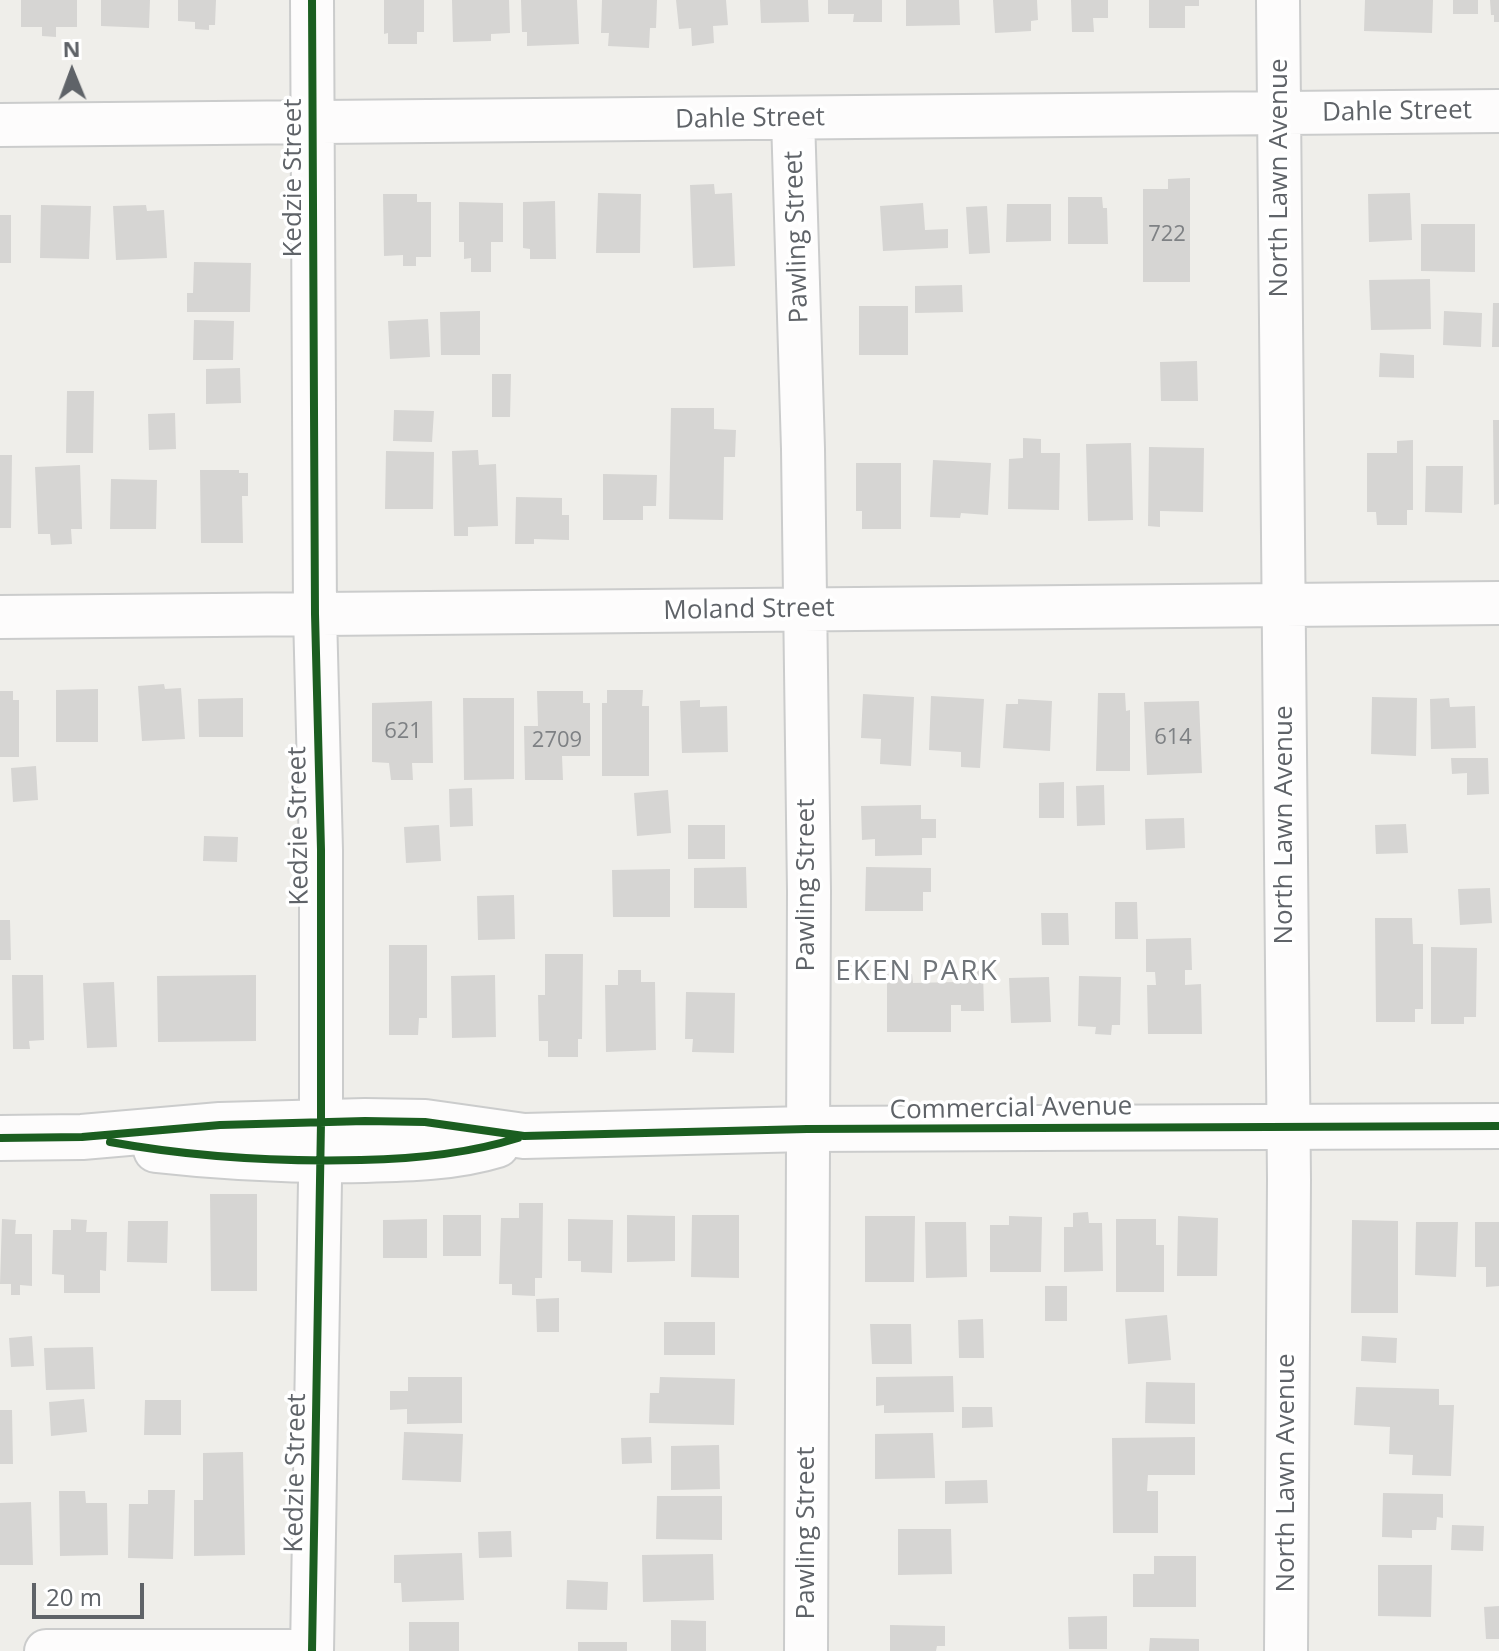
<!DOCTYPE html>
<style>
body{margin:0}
#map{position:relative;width:1499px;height:1651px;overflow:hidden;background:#efeeea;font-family:"Open Sans",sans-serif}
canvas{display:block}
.north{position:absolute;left:32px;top:32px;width:80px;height:80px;-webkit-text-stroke:6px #fff;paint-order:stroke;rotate:359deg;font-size:22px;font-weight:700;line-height:32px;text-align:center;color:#5f6368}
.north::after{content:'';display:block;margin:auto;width:28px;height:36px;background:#5f6368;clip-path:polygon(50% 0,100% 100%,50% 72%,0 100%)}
.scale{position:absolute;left:32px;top:1583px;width:112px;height:36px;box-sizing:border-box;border:4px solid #5f6368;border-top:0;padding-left:10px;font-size:24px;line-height:28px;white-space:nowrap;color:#5f6368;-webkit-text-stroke:6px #fff;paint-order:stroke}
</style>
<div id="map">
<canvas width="1499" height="1651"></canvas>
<div class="north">N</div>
<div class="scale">20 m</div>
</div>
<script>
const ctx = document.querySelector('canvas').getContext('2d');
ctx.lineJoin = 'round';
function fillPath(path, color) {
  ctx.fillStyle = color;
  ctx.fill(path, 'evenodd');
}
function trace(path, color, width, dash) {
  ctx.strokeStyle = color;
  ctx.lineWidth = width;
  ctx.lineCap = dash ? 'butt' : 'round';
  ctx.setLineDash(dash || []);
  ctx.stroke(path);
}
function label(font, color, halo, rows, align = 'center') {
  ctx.font = font + ' "Open Sans",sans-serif';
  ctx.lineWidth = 7;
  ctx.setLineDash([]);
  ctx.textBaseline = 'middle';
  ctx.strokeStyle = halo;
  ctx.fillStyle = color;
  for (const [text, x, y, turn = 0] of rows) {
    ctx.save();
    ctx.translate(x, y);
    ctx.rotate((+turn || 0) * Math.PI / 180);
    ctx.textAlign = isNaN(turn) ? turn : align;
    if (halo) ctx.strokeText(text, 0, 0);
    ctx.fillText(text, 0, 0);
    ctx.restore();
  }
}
const building = new Path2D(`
 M21,0h56v27h-21v10l-14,-1v-9h-21z
 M101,0h49l-1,28 -48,-2z
 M178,0h38l-1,25h-6v5l-14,-1v-7l-17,-1z
 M384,0h40v32h-7v12h-29v-11l-4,1z
 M452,0h57l1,33 -19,1v7l-38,1z
 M521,0h56l2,44 -52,2v-14h-5z
 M602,0h55l-1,28h-6l-1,20 -41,-2 1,-13h-8z
 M676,0h50l2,25 -15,1 1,17 -22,3 -1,-18 -12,1z
 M760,0h48l1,22 -48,1z
 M828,0h54v22h-29l1,-8h-26z
 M906,0h53l1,25 -54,1z
 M993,0h44l1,20 -7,1v10l-36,2z
 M1071,0h37v18h-15l1,14h-22z
 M1149,0h50v6h-14v22h-36z
 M1365,0h68l-1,33 -68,-2z
 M1453,0h25v14h-25z
 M1490,0h9v22h-5v-7h-3z
 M1190,178v104h-47v-93h25v-10z
 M714,184l1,10 17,-1 3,73 -42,2 -3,-83z
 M598,193l43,1 -1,59h-44z
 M1410,193l2,47 -43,2 -1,-48z
 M383,194h34v8h14v55h-15v9h-13v-11l-19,1z
 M1068,197h34l1,11h4l1,36h-40z
 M555,201l1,58h-26v-10l-7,-1v-46z
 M459,202l44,1v39h-12v30h-20v-14l-7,1v-17h-5z
 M923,203l2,27 23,-1v19l-65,3 -3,-45z
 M1007,204h44v37l-45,1z
 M41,205l50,1 -2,53 -49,-1z
 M146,205l1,6 17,-1 3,48 -51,2 -3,-54z
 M987,206l3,47 -21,1 -3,-47z
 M0,215h11v48h-11z
 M1421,224h54v48l-54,-1z
 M194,262l57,1 -1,49h-63v-19h6z
 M1430,279l1,50 -60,1 -2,-50z
 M962,285l1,27 -48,1v-27z
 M1493,303h6v44h-7z
 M859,306h49v49h-49z
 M480,311v44h-39l-1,-43z
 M1444,311l38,2 -1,34 -38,-2z
 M428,319l2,38 -40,2 -2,-38z
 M194,320l40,1 -1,39h-40z
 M1380,353l34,2v23l-35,-1z
 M1197,361l1,40h-37l-1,-39z
 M240,368l1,35 -35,1v-35z
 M492,374h19l-1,43h-18z
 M67,391h27l-1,62h-27z
 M671,408h43v21l22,1 -1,27h-11l-1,63 -54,-1z
 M394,410l40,1 -2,31 -39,-1z
 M175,413l1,36 -27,1 -1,-36z
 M1493,420h6v84l-5,1z
 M1023,438l18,1v14h19l-1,57 -51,-1 1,-50 14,-1z
 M1413,440v70h-6v15h-30l-1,-13h-9v-59h30v-12z
 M1131,443l2,77 -45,1 -2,-77z
 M1149,447l55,1 -1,64 -43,-1v16l-12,-1z
 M478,450l1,15 17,-1 2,62 -30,1v9h-14l-2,-85z
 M386,451l48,1 -1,57h-48z
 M0,455h12l-1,73h-11z
 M933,460l58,3 -3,52 -27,-2 -1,5 -30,-1z
 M856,463h45v66h-39v-18h-6z
 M80,465l2,64h-11l1,15 -21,1 -1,-11h-12l-3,-67z
 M1426,466h37l-1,47 -37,-1z
 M200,470h39v3h9v23h-6l1,47h-42z
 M603,474l54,1 -1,31h-13v14h-40z
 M111,479l46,1 -1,49h-46z
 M516,497l46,1v17h7v25l-35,-1v5h-19z
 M164,684l1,5 16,-1 4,51 -43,2 -4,-55z
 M98,689v53h-42v-52z
 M607,690h36l-1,16h7v70h-47v-73h5z
 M0,691h13v9h6v57h-19z
 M537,691h46v12h7v53h-28l1,24h-38l-1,-54h14z
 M1098,693h27l1,18 4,-1v61h-34z
 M863,694l51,3 -3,69 -31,-2 1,-25 -20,-1z
 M931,696l53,3 -4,69 -19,-1v-15l-32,-2z
 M1372,697l45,1 -1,58 -45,-2z
 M243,698v39h-44l-1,-38z
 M463,698h51v81l-50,1z
 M1449,698l1,9 25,-1 1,42 -45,1 -1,-50z
 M1018,699l34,2 -2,50 -47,-3 3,-44h12z
 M700,700v7l27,-1 1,46 -46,1 -2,-52z
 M432,701l1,62h-21l1,17h-22l-2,-17 -17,-1v-59z
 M1199,701l3,72 -55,2 -3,-73z
 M1451,758h37l1,36 -22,1v-22l-15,1z
 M36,766l2,34 -25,2 -2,-34z
 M1064,782v36h-25v-35z
 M1104,785l1,40 -28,1 -1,-40z
 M472,788l1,38 -23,1 -1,-38z
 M668,790l3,43 -34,3 -3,-43z
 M921,805v14h15v19h-14v17l-47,1v-17l-13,1 -1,-34z
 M1184,818l1,30 -39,2 -1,-31z
 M1406,824l2,29 -32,1 -1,-29z
 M439,825l2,36 -35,2 -2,-36z
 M688,825h37v34h-37z
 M204,836l34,1 -1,25 -34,-1z
 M746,867l1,41h-53v-40z
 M866,867l65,1v24h-8v19h-58z
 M670,869v48h-57l-1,-47z
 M1490,888l2,35 -32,2 -2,-36z
 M514,895l1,44 -37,1 -1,-44z
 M1115,902h22l1,37h-23z
 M1041,913h27l1,32h-27z
 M1375,918h37l1,26h10v65h-8v13h-39z
 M0,920h10l1,40h-11z
 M1191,938l1,32h-7v15l16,-1 1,50h-54l-1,-49h9l-1,-13h-9v-33z
 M389,945h38v73h-8l-1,17h-29z
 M1431,947l46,1 -1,69h-12v7h-33z
 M545,954h38l-1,85h-4v18h-30v-16h-9l-1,-46h7z
 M618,970h23v12h14l1,68 -50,2 -1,-67h13z
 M956,971h27l1,40h-23v-6h-10v27h-64v-58h25l1,9 43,-1z
 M12,975h31l1,65 -15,1 1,8h-17z
 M256,975v66l-98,1 -1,-66z
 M495,975l1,62 -44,1 -1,-62z
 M1079,976l42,1 -1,48h-8l-1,10 -16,-1 1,-7 -18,-1z
 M1049,977l2,45 -40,1 -2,-45z
 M114,982l3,65 -30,1 -4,-65z
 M686,992l49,1 -1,60 -42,-1 1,-13h-8z
 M210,1194h47v97h-46z
 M519,1203h24l-1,75h-7v18l-23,-1v-11h-13l2,-66h18z
 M1088,1212l1,11h13l1,48 -39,1v-45h9v-14z
 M443,1215h38v41h-38z
 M627,1215l48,1v45l-48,1z
 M692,1215h47v63l-48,-1z
 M865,1216h50l-1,66h-49z
 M1009,1216l33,1 -1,55h-51v-47h19z
 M1178,1216l40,2 -1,58h-40z
 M2,1219l14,1 -1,14h17v52l-12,-1v10h-9v-11h-11z
 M71,1219l16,1 -1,12h21l-1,39 -6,-1v23h-36v-18l-12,-1 1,-44h18z
 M427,1219v39h-44v-38z
 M568,1219l45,1 -1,53 -31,-1v-11h-13z
 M1116,1219h40v26h8v47h-48z
 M1352,1220l46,1v92h-47z
 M128,1221h40l-1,42 -40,-1z
 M925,1222h41l1,55 -41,1z
 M1416,1222h42l-2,55 -41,-2z
 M1475,1222h24v64l-13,1v-20h-11z
 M1045,1286h22v35h-22z
 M559,1298v34h-22l-1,-33z
 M1167,1315l4,45 -43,4 -3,-45z
 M983,1319l1,39h-25l-1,-38z
 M664,1322h51v33h-51z
 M870,1324h41l1,40h-40z
 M32,1336l2,30 -23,1 -2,-29z
 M1362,1336l35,2 -1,25 -35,-2z
 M93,1347l2,42 -49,1 -2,-42z
 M953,1376l1,36 -70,1v-8l-8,1v-29z
 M408,1377h54v46l-55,1v-15l-17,1v-19h18z
 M660,1377l75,2 -1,46 -85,-2 1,-30h9z
 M1146,1382l49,1v41l-50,-1z
 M1356,1387l83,2v16h15l-3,71 -39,-1 1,-20 -24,-1 1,-27 -36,-2z
 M84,1399l3,33 -36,4 -2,-34z
 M145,1400h36v35h-37z
 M962,1407h30l1,20 -31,1z
 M0,1410h12l1,54h-13z
 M404,1432l59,2 -2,48 -59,-2z
 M933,1433l2,45 -60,1v-45z
 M651,1437l1,26 -30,1 -1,-26z
 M1195,1437v38h-47l-1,16h11v42h-45l-1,-95z
 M719,1445l1,44 -49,1v-44z
 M243,1452l2,103 -51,1v-56h9v-47z
 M987,1480l1,23 -43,1v-23z
 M148,1490h27l-2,69 -45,-1 1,-54h19z
 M59,1491h26l1,12h21l1,52 -48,1z
 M1383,1493l60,1v24l-6,-1 -1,13h-24v8l-30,-1z
 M657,1496h65v44l-66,-1z
 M31,1502l2,63h-33v-62z
 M1452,1525l32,1 -1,25 -32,-1z
 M898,1529h53l1,45 -54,1z
 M511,1531l1,26 -33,1 -1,-26z
 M462,1553l2,47 -62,2 -1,-19h-7v-28z
 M713,1554l1,46 -71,2 -1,-47z
 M1154,1556h42v51h-63v-33h21z
 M1378,1565h54l-1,52 -53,-1z
 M567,1580l41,2 -1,28 -41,-1z
 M1499,1606v33h-13l-2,-32z
 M1107,1616v33h-38l-1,-32z
 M671,1620l35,1v30h-35z
 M409,1622h50v29h-50z
 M890,1625l55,1v20h-8l-1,5h-46z
 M1150,1638l49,1v12h-50z
 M578,1642h49v9h-49z`);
const minor = new Path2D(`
 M312,0l3,614 6,236v272l-9,529
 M1278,0l11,1179 -3,472
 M793,118l10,331 6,442 -3,760
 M0,125l1499,-14
 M0,617l1499,-14
 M46,1651h256`);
const tertiary = new Path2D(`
 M0,1138l82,-1 138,-12 145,-4 60,1 99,14 283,-7 692,-3
 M156,1150c70,8 136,11 208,10 43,-1 91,-2 133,-15`);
const cycleway = new Path2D(`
 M312,0l3,614 6,236v272l-9,529
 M0,1138l82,-1 138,-12 145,-4 60,1 99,14 283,-7 692,-3
 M110,1142c83,15 166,20 251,18 54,-1 106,-6 157,-22`);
const numberNames = [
 ["722",1167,235],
 ["621",403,732],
 ["614",1173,738],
 ["2709",557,741]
];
const streetNames = [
 ["Dahle Street",1397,112,-1],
 ["Dahle Street",750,119,-1],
 ["Kedzie Street",294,178,-90],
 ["North Lawn Avenue",1280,178,-90],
 ["Pawling Street",797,237,-92],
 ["Moland Street",749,610,-1],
 ["North Lawn Avenue",1285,825,-90],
 ["Kedzie Street",299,826,-91],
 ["Pawling Street",807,885,-90],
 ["Commercial Avenue",1011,1109,-1],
 ["Kedzie Street",296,1473,-89],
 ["North Lawn Avenue",1287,1473,-90],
 ["Pawling Street",807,1533,-90]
];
const neighbourhoodNames = [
 ["EKEN PARK",917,972]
];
fillPath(building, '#d6d5d3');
trace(minor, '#cbcccc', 46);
trace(tertiary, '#cbcccc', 48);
trace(minor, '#fdfcfc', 42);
trace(tertiary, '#fdfcfc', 44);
trace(cycleway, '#1b5e20', 8);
label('22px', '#7e8184', null, numberNames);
label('26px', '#5f6368', '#fff', streetNames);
ctx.letterSpacing = '2px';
label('28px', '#70757a', '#fff', neighbourhoodNames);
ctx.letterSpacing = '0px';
</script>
